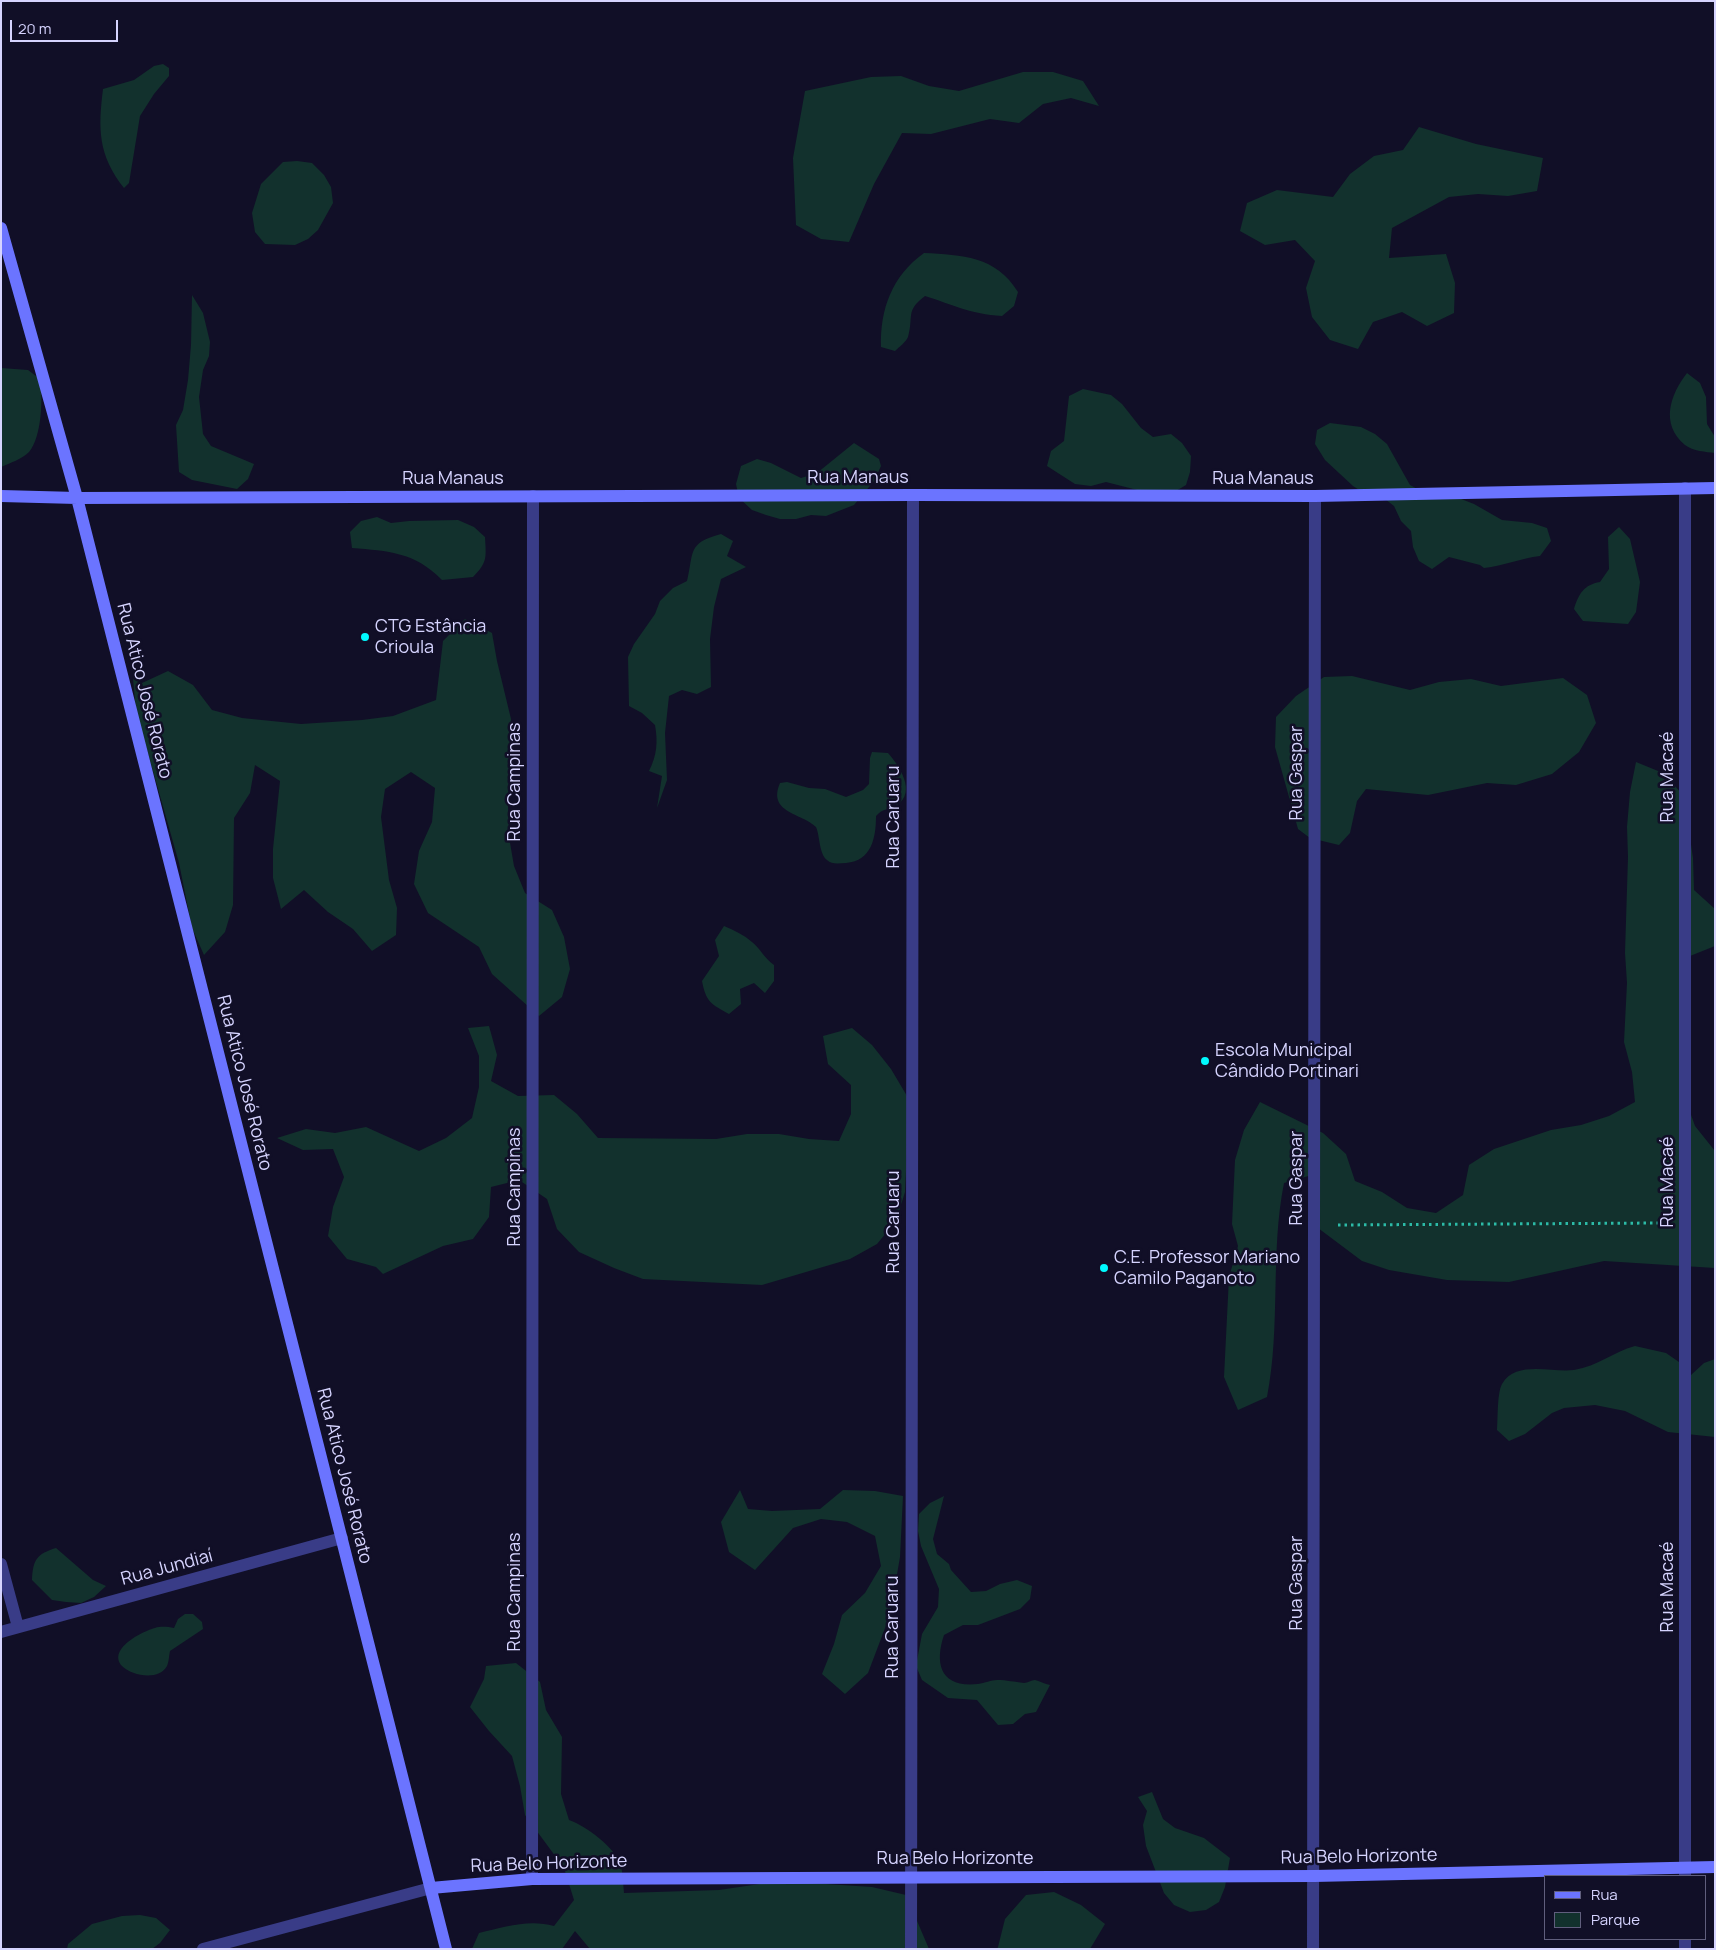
<!DOCTYPE html>
<meta charset="utf-8">
<style>
body{margin:0}
#map{position:relative;width:1716px;height:1950px;overflow:hidden;background:#110f27;font-family:Manrope,sans-serif}
canvas{display:block}
.frame{position:absolute;inset:0;border:2px solid #d6d4ff;pointer-events:none}
.legend{position:absolute;left:1544px;top:1875px;width:162px;height:65px;box-sizing:border-box;background:#110f27;border:1px solid #605e7d;margin:0;padding:6px 9px;list-style:none;font-size:15px;color:#d6d4ff}
.legend li{display:flex;align-items:center;gap:10px;height:25px}
.legend b{width:25px;border:1px solid #605e7d}
.scale{position:absolute;left:10px;top:20px;width:108px;height:22px;box-sizing:border-box;border:2px solid #d6d4ff;border-top:0;padding-left:6px;font-size:15px;line-height:18px;white-space:nowrap;color:#d6d4ff;-webkit-text-stroke:4px #110f27;paint-order:stroke}
</style>
<div id="map">
<canvas width="1716" height="1950"></canvas>
<div class="frame"></div>
<ul class="legend">
<li><b style="height:6px;background:#6b74ff"></b>Rua</li>
<li><b style="height:14px;background:#12312d"></b>Parque</li>
</ul>
<div class="scale">20 m</div>
</div>
<script>
const ctx = document.querySelector('canvas').getContext('2d');
ctx.lineJoin = 'round';
function fillPath(path, color) {
  ctx.fillStyle = color;
  ctx.fill(path, 'evenodd');
}
function trace(path, color, width, dash) {
  ctx.strokeStyle = color;
  ctx.lineWidth = width;
  ctx.lineCap = dash ? 'butt' : 'round';
  ctx.setLineDash(dash || []);
  ctx.stroke(path);
}
function label(font, color, halo, rows, align = 'center') {
  ctx.font = font + ' Manrope,sans-serif';
  ctx.lineWidth = 5;
  ctx.setLineDash([]);
  ctx.textBaseline = 'middle';
  ctx.strokeStyle = halo;
  ctx.fillStyle = color;
  for (const [text, x, y, turn = 0] of rows) {
    ctx.save();
    ctx.translate(x, y);
    ctx.rotate((+turn || 0) * Math.PI / 180);
    ctx.textAlign = isNaN(turn) ? turn : align;
    if (halo) ctx.strokeText(text, 0, 0);
    ctx.fillText(text, 0, 0);
    ctx.restore();
  }
}
const green = new Path2D(`
 M163,64l6,4v8l-15,18 -14,22 -11,67 -5,5c-26,-33 -26,-59 -21,-99l31,-9 20,-14z
 M1023,72h30l30,9 16,25 -28,-8 -28,6 -24,19 -29,-4 -59,15 -29,-1 -28,51 -25,58 -28,-3 -25,-14 -3,-67 12,-67 66,-14 30,-1 28,10 30,5z
 M1419,127l57,17 67,14 -6,33 -29,5 -30,-2 -29,3 -57,31 -3,30 57,-4 9,29 -1,30 -27,13 -25,-14 -29,10 -15,27 -28,-9 -18,-23 -6,-29 9,-27 -20,-21 -30,5 -25,-14 7,-28 30,-13 56,7 17,-23 24,-18 29,-6z
 M297,161l15,2 12,12 7,12 2,16 -15,27 -10,9 -13,6 -30,-1 -10,-12 -3,-19 9,-29 22,-22z
 M924,253c38,2 72,3 94,39l-4,14 -12,10c-32,-2 -48,-11 -77,-20 -20,15 -11,20 -17,41 -2,5 -9,10 -13,14l-14,-4c-1,-38 11,-71 43,-94z
 M192,295l11,18 7,29 -1,14 -6,14 -4,27 4,37 8,12 43,18 -6,15 -11,10 -45,-9 -13,-8 -3,-47 7,-15 5,-30 3,-35z
 M1,368l27,2 12,9c3,18 2,58 -11,73 -7,7 -19,11 -28,15z
 M1687,373l13,10 6,14 1,27 8,13v16c-9,-1 -22,-2 -30,-8 -25,-21 -15,-50 2,-72z
 M1083,389l28,6 11,9 19,24 12,9 18,-3 11,9 9,13 -1,16 -4,13 -10,6 -31,1 -39,-10 -15,4 -16,-2 -28,-18 4,-15 13,-10 5,-45z
 M1330,423l31,4 14,7 12,10 23,41 15,8 31,4 18,7 28,16 30,3 15,5 4,13 -11,15c-19,2 -36,10 -56,12l-4,-3 -31,-8 -17,12 -13,-8 -6,-14 -2,-16 -10,-10 -7,-15 -13,-10 -14,-1 -14,-9 -28,-26 -10,-16 2,-14z
 M854,443l25,16 2,7 -7,15 -20,24 -28,11 -15,-1 -15,4h-16l-14,-4 -14,-5 -13,-12 -3,-14 5,-18 16,-7 14,4 30,15 16,-5z
 M377,517l14,6 18,-2 49,-1 16,7 11,10c1,20 3,25 -12,40l-31,3c-27,-28 -54,-29 -90,-32l-2,-16 11,-11z
 M1619,527l11,12 10,43 -4,30 -8,12 -45,-3 -9,-12c5,-16 10,-24 26,-27l9,-13 -1,-32z
 M721,534l12,7 -6,15 19,11 -25,12 -7,28 -4,32 1,48 -14,7 -15,-4 -13,6 -4,37 2,47 -10,28 5,-32 -13,-5c8,-16 9,-29 6,-46l-13,-12 -13,-7 -1,-49 6,-13 21,-30 5,-13 13,-13 14,-7c7,-29 0,-38 34,-47z
 M465,619l27,14 5,28 14,58 -3,87 1,31 5,29 11,27 27,17 12,27 6,32 -8,28 -23,19 -47,-42 -13,-27 -51,-34 -14,-29 5,-33 13,-29 3,-34 -24,-16 -26,17 -4,28 8,63 8,28 -1,27 -24,16 -19,-22 -25,-17 -24,-22 -23,19 -8,-31v-29l7,-68 -25,-16 -5,28 -16,25 -1,87 -8,27 -21,23 -12,-27 -13,-65 -43,-152 -3,-32 9,4 26,-12 25,14 19,25 30,8 59,6 61,-4 31,-4 43,-16 7,-59z
 M1352,676l58,14 29,-8 32,-3 30,7 62,-8 24,17 9,28 -17,29 -27,22 -36,11 -29,-2 -59,12 -62,-6 -9,12 -7,32 -11,12 -29,-7 -12,-9 -23,-82 1,-30 20,-21 28,-19z
 M872,752l16,1c11,12 29,39 9,52 -8,5 -14,3 -21,11 0,21 -4,45 -30,47 -6,0 -14,2 -19,-3 -8,-6 -7,-24 -11,-33 -14,-14 -49,-14 -36,-44l7,-1 22,6 16,1 21,8 17,-7 6,-6 1,-26z
 M1636,762l27,11 21,23 9,62 1,32 21,19v37l-25,10 -5,142 10,28 20,25v117l-111,-7 -95,21 -62,-2 -58,-10 -27,-9 -48,-36 -2,-50 -28,8c-14,70 -3,143 -17,214l-29,13 -14,-33 5,-100 9,-31 -6,-22 3,-64 9,-30 16,-28 63,31 23,21 9,27 27,11 25,16 29,5 27,-18 6,-30 25,-16 57,-19 30,-5 28,-9 26,-14 -3,-30 -8,-30 3,-59 -2,-30 3,-96 -1,-30 3,-35z
 M724,926c10,4 20,9 28,16 8,6 12,16 22,23v16l-9,12 -11,-10 -14,6 1,15 -12,10c-18,-10 -23,-12 -27,-33l17,-25 -4,-16z
 M489,1026l8,29 -6,26 27,15 36,-1 23,19 21,24 118,1 31,-5h32l30,5 30,2 12,-27v-29l-23,-21 -5,-28 29,-8 20,17 19,24 16,27 1,29 -3,67 -9,29 -19,23 -27,15 -88,26 -119,-6 -29,-11 -35,-16 -22,-23 -10,-30 -28,-19 -28,7 -2,30 -16,22 -30,7 -60,28 -7,-7 -29,-8 -19,-23 5,-29 11,-30 -11,-28 -30,1 -26,-12 29,-9 29,4 31,-6 53,24 27,-13 26,-20 7,-31v-31l-11,-28z
 M1635,1346l31,7 13,9 12,13 13,-12 11,-4v78l-47,-5 -43,-21 -30,-6 -31,3 -12,5 -27,21 -16,7 -12,-11c1,-11 0,-37 5,-46 14,-24 50,-11 72,-14 24,-4 39,-18 61,-24z
 M740,1490l8,19 24,2 48,-2 23,-19 32,1 28,5 -3,61 -10,58 -22,58 -23,21 -23,-20 12,-30 8,-29 23,-22 16,-27 -6,-30 -28,-14 -26,-3 -28,9 -38,42 -26,-18 -8,-30z
 M944,1496l-11,43 4,15 12,10 2,6 20,22 15,-1 14,-7 17,-4 15,6 -2,13 -10,10 -42,16h-15l-19,10c-10,30 -3,53 34,49 7,-1 13,-4 19,-4 10,0 17,2 27,3 4,0 7,-3 11,-3 4,1 10,4 15,5l-14,27 -11,2 -12,10 -15,1 -21,-25 -29,-2 -26,-18 -6,-14 6,-32 16,-27 1,-18 -18,-43 -3,-15 1,-17 11,-11z
 M56,1548l37,32 13,6 -12,11 -13,6 -15,-1 -14,-2 -20,-20c1,-21 5,-26 24,-32z
 M185,1614h8l9,8 1,7 -33,22c-1,4 -1,11 -3,15 -8,15 -35,10 -45,0 -15,-17 21,-35 33,-38 6,-2 13,-1 19,0l4,-9z
 M516,1663l24,19 6,28 16,27 -1,57 8,26c16,5 48,29 52,46 2,8 2,18 3,27l95,-3 61,-9 92,6 34,8 23,54h-339l-15,-18 -13,18h-90l7,-16c25,-6 50,-14 75,-7l20,-26 -10,-32 -39,-53 -5,-29 -8,-30 -23,-25 -19,-24 14,-28 2,-13z
 M1152,1792l11,27 12,9 29,10 26,20 -5,29 -6,15 -13,8 -16,2 -16,-7 -10,-12 -18,-47 -3,-21 4,-14 -9,-14z
 M1054,1892l27,13 24,19 -15,25h-93l1,-2 7,-28 21,-24z
 M140,1915l16,3 14,12 -10,13 -8,6h-85l1,-5 24,-20 30,-8z`);
const path = new Path2D(`
 M1338,1225l321,-2`);
const street = new Path2D(`
 M1,1564l17,63
 M1,1632l341,-94
 M1685,1876v-1388
 M532,1879l1,-1383
 M203,1949l228,-61
 M911,1949l2,-1454
 M1313,1949l2,-1453
 M1685,1949v-10`);
const secondary = new Path2D(`
 M1,228l76,270 369,1451
 M1,496l76,2 836,-3 402,1 400,-8
 M431,1888l101,-9 782,-3 401,-9`);
const markers = [
 [365,637,5,"#00faff"],
 [1205,1061,5,"#00faff"],
 [1104,1268,5,"#00faff"]
];
const streetNames = [
 ["Rua Manaus",858,478],
 ["Rua Manaus",453,479],
 ["Rua Manaus",1263,479],
 ["Rua Atico José Rorato",144,691,76],
 ["Rua Gaspar",1297,773,-90],
 ["Rua Macaé",1668,777,-90],
 ["Rua Campinas",515,782,-90],
 ["Rua Caruaru",894,817,-90],
 ["Rua Atico José Rorato",244,1083,76],
 ["Rua Gaspar",1297,1178,-90],
 ["Rua Macaé",1668,1182,-90],
 ["Rua Campinas",515,1187,-90],
 ["Rua Caruaru",894,1222,-90],
 ["Rua Atico José Rorato",344,1476,76],
 ["Rua Jundiaí",167,1568,-15],
 ["Rua Gaspar",1297,1583,-90],
 ["Rua Macaé",1668,1587,-90],
 ["Rua Campinas",515,1592,-90],
 ["Rua Caruaru",893,1627,-90],
 ["Rua Belo Horizonte",1359,1857,-1],
 ["Rua Belo Horizonte",955,1859],
 ["Rua Belo Horizonte",549,1864,-2]
];
const poiNames = [
 ["CTG Estância",375,627],
 ["Crioula",375,648],
 ["Escola Municipal",1215,1051],
 ["Cândido Portinari",1215,1072],
 ["C.E. Professor Mariano",1114,1258],
 ["Camilo Paganoto",1114,1279]
];
fillPath(green, '#12312d');
trace(path, '#2cbba7', 3, [2.5, 4]);
trace(street, '#393c87', 12);
trace(secondary, '#6b74ff', 12);
for (const [x, y, r, color] of markers) {
  const dot = new Path2D();
  dot.arc(x, y, r, 0, 2 * Math.PI);
  ctx.fillStyle = color;
  ctx.fill(dot);
  trace(dot, '#110f27', 2);
}
label('18px', '#d6d4ff', '#110f27', streetNames);
label('18px', '#d6d4ff', '#110f27', poiNames, 'left');
</script>
